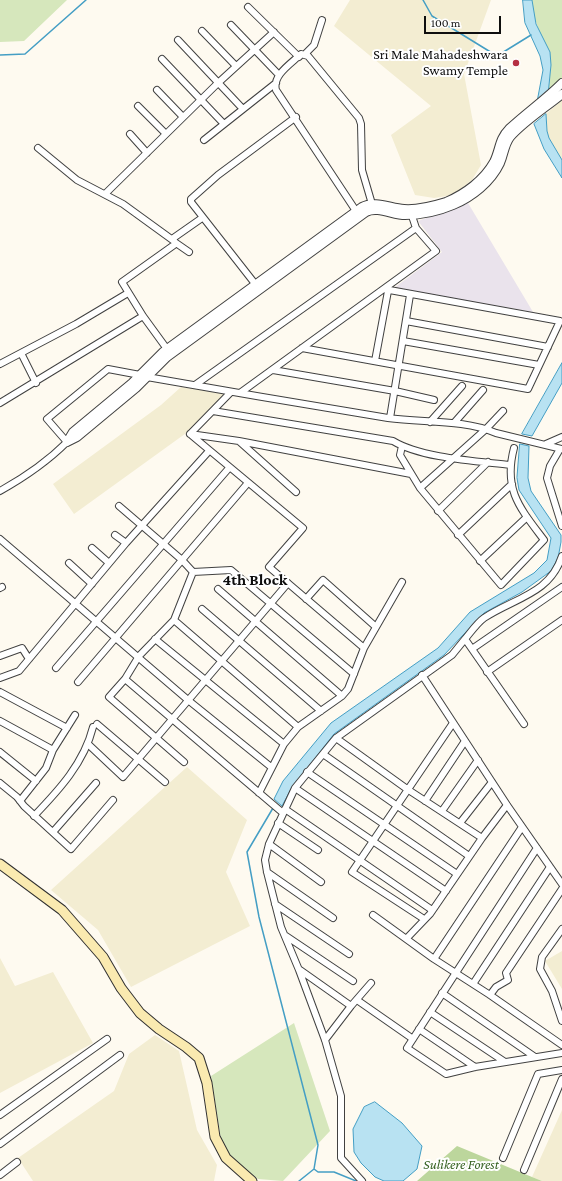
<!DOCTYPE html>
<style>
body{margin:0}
#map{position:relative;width:562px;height:1181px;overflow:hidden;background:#fefaf0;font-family:"Crimson Pro",serif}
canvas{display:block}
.scale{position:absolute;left:424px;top:16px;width:77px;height:18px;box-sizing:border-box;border:2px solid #0e0e0e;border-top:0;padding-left:5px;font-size:12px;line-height:14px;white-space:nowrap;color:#0e0e0e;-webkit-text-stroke:3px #fff;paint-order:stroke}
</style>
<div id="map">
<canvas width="562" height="1181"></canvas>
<div class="scale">100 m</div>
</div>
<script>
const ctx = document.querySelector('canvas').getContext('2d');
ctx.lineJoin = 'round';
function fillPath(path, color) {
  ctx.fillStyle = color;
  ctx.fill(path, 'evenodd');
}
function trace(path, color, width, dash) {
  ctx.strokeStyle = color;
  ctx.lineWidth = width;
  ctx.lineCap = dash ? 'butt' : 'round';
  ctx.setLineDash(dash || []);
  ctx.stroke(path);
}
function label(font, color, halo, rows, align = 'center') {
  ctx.font = font + ' "Crimson Pro",serif';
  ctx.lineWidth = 4;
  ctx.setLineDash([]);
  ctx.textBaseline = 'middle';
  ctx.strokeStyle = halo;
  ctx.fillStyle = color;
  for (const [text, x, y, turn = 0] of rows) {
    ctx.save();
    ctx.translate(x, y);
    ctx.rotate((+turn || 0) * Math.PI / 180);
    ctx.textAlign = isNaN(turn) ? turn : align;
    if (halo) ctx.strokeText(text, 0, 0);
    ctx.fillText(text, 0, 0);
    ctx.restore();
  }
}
const industrial = new Path2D(`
 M468,203l65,109 -139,-24 48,-36 -24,-31z`);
const farmland = new Path2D(`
 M350,0h141l-27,74 17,91 -9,15 -14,11 -11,5 -13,2 -19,-3 -24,-60 40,-29 -97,-80z
 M562,100v60l-13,-21 -2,-8 -1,-17z
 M181,387l45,7 -37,37 -115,83 -21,-30 108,-79z
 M187,767l60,53 -21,52 24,54 -119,61 -33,-57 -47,-40z
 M562,951v38l-17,-28z
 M0,958l15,28 38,-14 40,71 -93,50z
 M155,1035l24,16 18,79 20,35 -3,16h-181l-15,-23 96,-67 15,-37z
 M562,1110v71h-20l-10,-4z`);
const green = new Path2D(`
 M0,0h67l-43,41 -24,1z
 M532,0h30v82l-14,13 3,-30 -17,-49z
 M294,1023l36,108 -47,50 -25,-2 -29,-23 -8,-16 -10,-64z`);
const forest = new Path2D(`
 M457,1146l75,31 10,4h-125z`);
const water = new Path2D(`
 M523,0h9l4,24 14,28 1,13 -3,30 -11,7 6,-32 -3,-14 -15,-33z
 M546,114l1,17 2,7 13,22v18l-18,-29 -10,-25z
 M562,363v20l-30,53 -10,-2z
 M520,444l9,2 -1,32 3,13 30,44v7l-3,16 -7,13 -29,21 -38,21 -40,42 -110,79 -43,55 -9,17 -8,-7 9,-18 48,-58 107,-75 32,-36 64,-39 13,-13 4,-22 -32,-48 -2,-12z
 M375,1102l27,21 20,23 -5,23 -14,12h-19l-9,-4 -14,-14 -7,-11 -1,-23 11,-22z`);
const stream = new Path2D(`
 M423,0l9,16 65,40 34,-21
 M0,55l25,-1 61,-54
 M273,808l-26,44 12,65 59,228 -4,24 -15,12
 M314,1169l4,3h16l22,9`);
const minor = new Path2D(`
 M248,7l51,50
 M231,25l48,50
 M202,31l34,35
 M178,40l64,68
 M305,54l9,-9 8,-25
 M162,59l61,64
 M157,90l26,27
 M138,106l28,28
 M130,134l17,19
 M204,140l72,-57
 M38,148l39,32 46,24 51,37 2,2 -2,2 -52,37 21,34 24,33
 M105,194l113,-111 56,-51
 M358,214l-82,-124c-4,-15 16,-27 25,-36l7,2 51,62 2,6 1,46 10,34
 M172,239l30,-21
 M176,243l13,9
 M256,285l-65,-83v-3l27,-24 78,-58
 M406,321l142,26
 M403,341l136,24
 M302,348l226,41 32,-68 -176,-32
 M21,353l15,30
 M375,361l13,-70
 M0,364l76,-40 52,-31
 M273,370l122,21 39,9
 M147,377c80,14 161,28 241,41 35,5 75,1 108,15l66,16
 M195,385l221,-157
 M240,393l196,-142 -20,-23 -4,-12
 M0,403l143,-87
 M213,411l180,30c28,17 83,20 117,24
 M390,418l20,-123
 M430,422l32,-36
 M454,423l29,-33
 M190,434l113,94 -34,39 95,81
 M190,434l49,7 172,33
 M190,434l41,-42
 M240,442l56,50
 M546,444l16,-7
 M402,446l-2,9 20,33 81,97 43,-45c-24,-32 -41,-50 -30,-92
 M560,449l-10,17 -3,12 15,48
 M420,488l66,-59 17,-18
 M0,491c25,-14 47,-29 67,-49l-20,-23 61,-50 32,6
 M119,506l63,54 65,-76
 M438,511l50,-49
 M115,535l11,8
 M458,535l54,-51
 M0,539l188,161 83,67
 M92,548l17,15
 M480,561l47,-44
 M69,563l23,21
 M193,572l38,-2 123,104
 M0,588l2,-1
 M218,589l124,107
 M306,599l17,-19 53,47
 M202,609l119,102
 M174,620l124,107
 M155,639l129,105
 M472,649l90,-62
 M0,656l22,-8 7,11
 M56,668l173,-200
 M487,672l75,-52
 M422,675l85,130 55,79
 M0,678l19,-7 107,-128 83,-92
 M125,679l158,134
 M78,682l104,-122 11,12 -19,48 -35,36 -14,23 -16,18 75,65
 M0,692l67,36
 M0,721l53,29
 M97,724l68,58
 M524,724l-59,-85c6,-7 12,-16 19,-21 30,-20 66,-24 78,-62
 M336,738l71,51 75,49
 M89,745l34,32 165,-194
 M0,752l36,29
 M323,754l146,102
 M307,772l150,102
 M0,783l17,14 7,9 47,43 42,-49
 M295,788l151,103
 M259,793l25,-49 14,-17 44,-31 6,-7 16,-41 38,-66
 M20,801l26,-33 7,-18 22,-35
 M425,801l40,-60
 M285,809l147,101
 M442,811l36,-51
 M34,816c25,-26 50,-53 59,-89
 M278,823l40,27
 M460,823l32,-41
 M53,832l43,-49
 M269,844l52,38
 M537,848l-130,200 39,26 29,-7 87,-14
 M267,872l66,46
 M275,904l74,50
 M373,915l61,44 56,36 72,50
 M424,919l-72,-47 101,-149
 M562,929l-20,28 -2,12 12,22 10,30
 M286,936l67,45
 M407,938l23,-24 52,-76 25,-33
 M434,959l88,-132
 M300,970l51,36
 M473,984l77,-117
 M442,993l93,64
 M490,995l6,-8 12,-7 -2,-7 56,-84
 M357,1000l56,39
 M430,1012l75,50
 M419,1029l56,38
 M325,1040l26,-34 20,-23
 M0,1115l107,-76
 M0,1144l120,-89
 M503,1158l35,-84 24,-4
 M524,1170l38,-91
 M0,1175l17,-13
 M362,1181l-21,-23v-62l-16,-56 -26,-70 -18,-43 -14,-55 -2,-12 4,-16 26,-56 41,-50 116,-83 13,-16`);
const tertiary = new Path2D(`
 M67,442l6,-10 59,-49 31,-31 199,-145c13,-7 28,1 42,2 13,1 29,-3 42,-7 19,-8 38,-22 48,-40 6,-12 5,-23 15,-33 17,-16 36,-29 53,-46
 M67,442l10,-5 59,-49 31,-31 199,-145c11,-6 27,3 39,3 16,0 34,-4 48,-10 19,-8 38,-23 47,-42 4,-9 4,-18 10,-26 14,-16 35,-29 52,-43`);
const secondary = new Path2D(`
 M0,864l62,46 41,47 18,31 19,25 19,16 27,18 13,11 8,25 8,54 11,21 26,23`);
const markers = [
 [516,63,4,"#b52f42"]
];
const poiNames = [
 ["Sri Male Mahadeshwara",508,55],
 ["Swamy Temple",508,71]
];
const parkNames = [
 ["Sulikere Forest",461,1165]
];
const quarterNames = [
 ["4th Block",255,580]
];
fillPath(industrial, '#eae3ec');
fillPath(farmland, '#f3edd2');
fillPath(green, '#d6e7bc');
fillPath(forest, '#bcd69c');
fillPath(water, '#b8e2f2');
trace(water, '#449ec4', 1);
trace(stream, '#449ec4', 1.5);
trace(minor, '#414141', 8);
trace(tertiary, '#414141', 10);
trace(secondary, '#303030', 11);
trace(minor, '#fff', 6);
trace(tertiary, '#fff', 8);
trace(secondary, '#faeab0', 9);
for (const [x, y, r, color] of markers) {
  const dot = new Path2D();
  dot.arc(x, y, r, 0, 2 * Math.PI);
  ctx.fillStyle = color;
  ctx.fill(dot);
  trace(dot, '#fff', 1.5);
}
label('14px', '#0e0e0e', '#fff', poiNames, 'right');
label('italic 14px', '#366222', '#fff', parkNames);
label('bold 16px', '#0e0e0e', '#fff', quarterNames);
</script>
